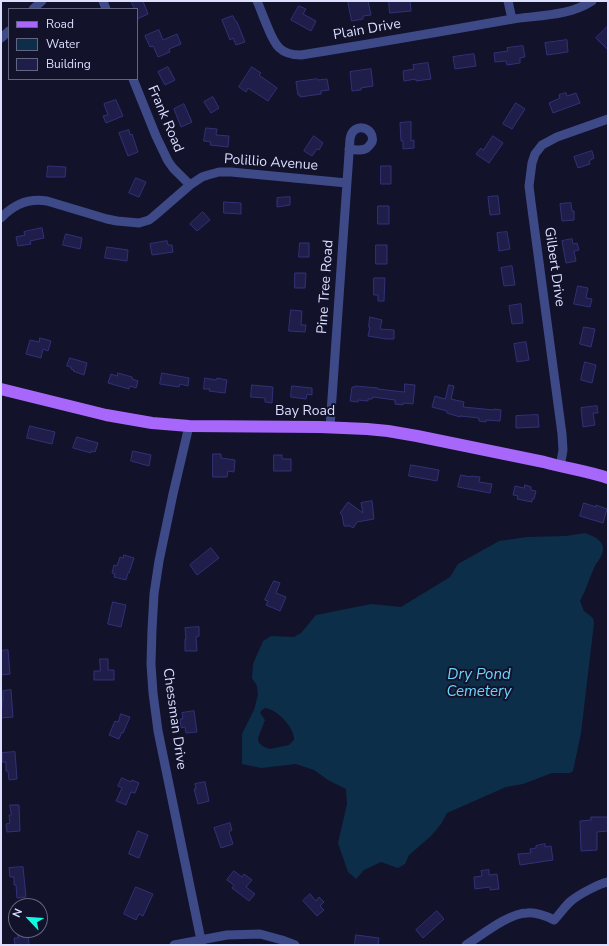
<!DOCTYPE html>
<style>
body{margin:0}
#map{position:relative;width:609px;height:946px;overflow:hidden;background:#12122b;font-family:"Nunito Sans",sans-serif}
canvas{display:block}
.frame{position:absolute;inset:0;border:2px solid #dcdffe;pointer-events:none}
.legend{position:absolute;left:8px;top:8px;width:130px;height:72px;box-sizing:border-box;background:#12122b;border:1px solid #63647f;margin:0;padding:5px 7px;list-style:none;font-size:12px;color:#dcdffe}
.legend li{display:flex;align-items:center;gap:8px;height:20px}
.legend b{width:20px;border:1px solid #63647f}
.north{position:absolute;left:8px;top:898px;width:40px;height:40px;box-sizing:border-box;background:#12122b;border:1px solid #63647f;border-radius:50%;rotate:295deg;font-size:11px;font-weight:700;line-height:16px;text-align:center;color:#dcdffe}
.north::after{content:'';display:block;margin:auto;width:14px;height:18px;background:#0ef8e4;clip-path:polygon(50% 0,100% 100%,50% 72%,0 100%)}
</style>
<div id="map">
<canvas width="609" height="946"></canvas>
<div class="frame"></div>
<ul class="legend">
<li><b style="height:5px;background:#a867fb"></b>Road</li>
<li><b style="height:11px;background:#0d2e49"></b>Water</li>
<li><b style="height:11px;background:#1f1e4b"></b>Building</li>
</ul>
<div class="north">N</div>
</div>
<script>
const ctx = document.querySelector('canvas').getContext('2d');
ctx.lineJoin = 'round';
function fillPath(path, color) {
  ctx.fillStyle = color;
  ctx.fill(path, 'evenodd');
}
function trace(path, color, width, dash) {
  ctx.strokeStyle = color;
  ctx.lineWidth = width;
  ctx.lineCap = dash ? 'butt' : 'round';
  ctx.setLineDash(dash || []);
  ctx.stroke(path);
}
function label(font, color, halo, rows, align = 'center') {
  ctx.font = font + ' "Nunito Sans",sans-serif';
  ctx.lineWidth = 4;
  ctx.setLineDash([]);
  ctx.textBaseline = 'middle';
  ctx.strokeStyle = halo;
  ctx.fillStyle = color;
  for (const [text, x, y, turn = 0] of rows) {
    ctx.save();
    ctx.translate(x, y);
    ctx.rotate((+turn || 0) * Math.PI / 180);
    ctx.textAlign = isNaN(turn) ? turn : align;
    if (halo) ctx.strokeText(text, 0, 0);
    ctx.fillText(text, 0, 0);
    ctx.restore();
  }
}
const water = new Path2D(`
 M585,533c14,5 24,11 14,27 -2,3 -4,5 -5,8 -5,11 -8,22 -14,33l4,10 9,7 1,5 -13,110 -8,38 -3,2h-18l-29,11 -17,3 -59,26 -6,11 -10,12 -22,19 -4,9 -7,4 -17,-6 -17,8 -8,9 -8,-7 -10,-29 9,-39 -1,-15 -18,-9 -14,-10 -18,-6 -35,4 -19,-4v-30l12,-24 4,-15 -1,-9 -5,-8 1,-14 10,-23 8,-5 23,1 7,-4 15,-18 55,-11 30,3 49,-30 8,-13 41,-23 28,-4 39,-1zM265,708c12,1 30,20 29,32l-5,5 -19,4 -6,-2 -5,-4 -1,-5 7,-18 -5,-7 2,-3z`);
const building = new Path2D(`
 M131,1h12l5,13 -11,5v-10h-2z
 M348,1h20l3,14 -8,1v3l-11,2z
 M389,1h21l1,10 -21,2z
 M299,6l7,3 -3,5 13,7 -5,10 -20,-11z
 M233,16l3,6h1l8,20 -9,3 -3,-7 -3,2 -8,-20z
 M608,26v24l-12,-12z
 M159,30l4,10 14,-6 4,10 -12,5 1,3 -12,5 -5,-11 -3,1 -5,-11z
 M567,40l1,12 -21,3 -2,-12z
 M523,46l2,11 -5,1v5l-13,2 -1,-4 -11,1 -1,-9 14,-2 -1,-3z
 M474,54l2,12 -21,3 -2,-12z
 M428,63l3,16 -15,2v-2l-12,2 -1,-10 11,-2 -1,-4z
 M168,67l7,13 -10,5 -7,-13z
 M252,67l9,6 -2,2 18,13 -9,13 -20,-13 -2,4 -7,-5z
 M371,69l2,17 -12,2v2l-9,1 -2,-19z
 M317,79l1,1 9,-1 2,11 -8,1v3l-21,3v-2h-2l-2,-13z
 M566,93l1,3 9,-3 4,10 -27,10 -4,-10 11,-5 -1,-3z
 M213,97l6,11 -8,5 -7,-11z
 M116,100l7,16 -17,7 -3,-7 5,-1 -4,-11z
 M516,103l9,6 -13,20 -9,-5z
 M184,104l8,18 -11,5 -7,-18z
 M411,122v19l3,-1v8l-11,1v-8h-2l-1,-18z
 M206,128l11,1 -1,6 13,1 -1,11 -18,-2 1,-3 -7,-1z
 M129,130l1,5 2,-1 6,18 -10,4 -9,-23z
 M314,136l9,7 -4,7 -2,-1 -5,7 -8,-5z
 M493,136l10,7 -14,20 -13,-9 5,-6 2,2z
 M592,151l2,7 -5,3 1,3 -12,4 -4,-11z
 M48,166l18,1 -1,10h-18z
 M381,166h10v18h-10z
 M136,178l10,4 -7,15 -10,-4z
 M498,196l2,18 -10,1 -2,-18z
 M290,197v8l-13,2v-9z
 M224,202l17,1v11l-17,-1z
 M571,203l1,8h2v9l-12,1 -2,-17z
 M378,206h11v18h-11z
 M203,212l7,8 -13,11 -7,-7z
 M42,228l2,10 -14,3 1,3 -13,2 -2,-9 9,-2 -1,-3z
 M507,232l3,17 -11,2 -2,-18z
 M66,234l16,4 -2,11 -17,-4z
 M572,239l1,5 4,-1 2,7 -5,1 2,10 -10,2 -4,-22z
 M167,241l1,4h4l1,7 -21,3 -2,-11z
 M300,243h9v14h-10z
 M376,245h11v19h-11z
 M107,247l21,3 -1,11 -22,-3z
 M512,266l3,19 -11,1 -3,-18z
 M295,273h11l-1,15h-10z
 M374,278h11l-1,23h-6v-6h-4z
 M578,286l10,2 -2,10 6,1 -2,8 -16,-3z
 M521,304l2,19 -11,1 -3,-18z
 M291,310l11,1 -1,14h5l-1,7 -16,-1z
 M370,317l12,3 -2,9 14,1v9h-8l-18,-3 2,-9h-1z
 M584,327l11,2 -4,18 -11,-3z
 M40,338l11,3 -3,10 -5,-2 -2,9 -15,-4 4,-14 9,2z
 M526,342l3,18 -12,2 -3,-18z
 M70,358l17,5 -3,12 -11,-4 1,-1 -3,-1v-2l-4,-1z
 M585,362l11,3 -4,18 -11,-3z
 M118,373l14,4v2l6,2 -2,7 -6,-2 -1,3 -21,-6 3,-9 6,2z
 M162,373l27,5 -1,8 -8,-2 -1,3 -19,-3z
 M205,378l11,2 1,-2 10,2 -2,13 -16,-2 1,-2h-6z
 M405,384l10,1 -2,19 -10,-1v2l-8,-1v-4l-22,-3 -1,2h-4v2l-10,-1v2l-8,-1 2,-14h3v-1l23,2v1l26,3z
 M252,385l21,2 -1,16 -7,-1v-4l-14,-1z
 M449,385l5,1 -3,13 13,3 -1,5 31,3v-1l7,1 -1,11 -14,-1v2l-7,-1v-3l-19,-2v1l-13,-4v-2l-15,-4 3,-11 10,3z
 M292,386l20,2v7l-5,-1 -1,5 -15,-2z
 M597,406l1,7h-5l2,12 -12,2 -2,-19z
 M538,415l1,12 -23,1v-12z
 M30,426l25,6 -3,12 -25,-6z
 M77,437l21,6 -3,9 -4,-1v2l-18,-5z
 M133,451l18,4 -2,11 -18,-5z
 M213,454h8v4l14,2 -1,12 -6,-1 -1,6h-14z
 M274,455h8v4h9v12h-17z
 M411,465l28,5 -2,11 -28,-5z
 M461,475l10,2v-1l9,1 -1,5 13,2 -2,9 -32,-6z
 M525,485l6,2v3l5,1 -2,8h-2v3l-15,-3 1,-3 -5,-1 2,-9 9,2z
 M372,501l2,18 -17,3 -4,6 -3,-2h-6l-2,-11 -2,-2 8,-11 15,11 -2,-10z
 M584,503l12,4v-2l11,4 -4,14 -23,-7z
 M211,548l8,10 -22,17 -7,-10z
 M124,555l10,3 -5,15h-1l-2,7 -12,-3 1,-3 -3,-1 2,-8 3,1 3,-9 3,1z
 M274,581l6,2 -4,10 10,4 -6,14 -14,-6 2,-4 -3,-1z
 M113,602l13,3 -5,22 -13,-3z
 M199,627v9l-3,1 1,14h-12v-12h1l-1,-11z
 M8,650l2,24 -9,1v-24z
 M100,659h8v11h6v10h-20v-9h6z
 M11,690l2,27 -12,1v-10h1v-8h1v-9z
 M194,711l3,21 -11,1 -1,-6 -4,1 -1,-9h3l-1,-6z
 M121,714l9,3 -7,16 -1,-1 -3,7 -10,-4 6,-14 3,1z
 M15,752l2,27 -8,1 -1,-9h-2v-9h-4v-9z
 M122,778l9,4 1,-2 7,3 -4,10 -4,-1 -5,13 -10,-4 6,-13 -4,-2z
 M205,782l4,19 -11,3 -4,-15h2l-1,-5z
 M10,805h9l1,26 -13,1 -1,-8 4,-1 -1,-8h2z
 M591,817h17v14l-11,1v18l-16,1 -1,-30 11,-1z
 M230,823l2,7 -3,2 4,12 -12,4 -7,-20z
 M138,831l10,4 -9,23 -10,-4z
 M545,844v3l6,-1 2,14 -33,5 -2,-11 13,-1 -1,-4 6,-1v-2z
 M23,867l3,30 -9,1 -1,-13h-2v-8h-4l-1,-9z
 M489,870v5l8,-1 2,15 -9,1v-3l-15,2 -1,-12 8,-1 -1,-5z
 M234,871l8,6 2,-3 8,6 -6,7 9,7 -6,7 -17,-13 2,-3 -7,-5z
 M136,887l17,7 -10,22 -4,-2 -3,6 -12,-6z
 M310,894l6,7 3,-4 5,5 -4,4 4,4 -7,6 -14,-15z
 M437,911l7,8 -21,19 -7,-8z
 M17,930h11l1,15h-14l-1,-7h4z
 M356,935l23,3 -1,7h-23z`);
const minor = new Path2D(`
 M103,1l3,8
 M257,1c4,9 7,18 11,27 7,17 12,27 33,27 69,-11 138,-23 206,-35 28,-5 61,-3 85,-19
 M508,1l4,18
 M33,9l9,-8
 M1,38l8,-7
 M133,79l23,57 12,25 5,7 17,17
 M1,218c12,-13 28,-20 46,-17l60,18 10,2 22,2 10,-3 4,-3 37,-32 12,-8 6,-2 11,-3h12l116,11
 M189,426l-16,68 -14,67 -5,33 -2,36 -1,34 2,29 5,38 44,214
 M330,427l20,-288c3,-19 26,-11 22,3 -2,3 -4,6 -7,7 -5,2 -11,1 -16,0
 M560,467l3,-17 -1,-16 -31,-232 -2,-16 3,-23 3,-9 7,-9 15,-8 51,-18
 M174,945l53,-10 33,-1 22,6 13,5
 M466,945c16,-10 43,-32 61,-32 10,-1 19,3 27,7 6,-6 11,-14 17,-19 7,-6 29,-18 37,-19`);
const major = new Path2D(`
 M1,389l105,26 46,8 37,3 131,1 47,2 21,2 29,5 127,26c21,6 43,9 64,16`);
const streetNames = [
 ["Plain Drive",367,30,-10],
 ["Frank Road",165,119,67],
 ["Polillio Avenue",271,163,4],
 ["Gilbert Drive",554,267,82],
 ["Pine Tree Road",326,287,-86],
 ["Bay Road",305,412],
 ["Chessman Drive",174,719,82]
];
const waterNames = [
 ["Dry Pond",479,675],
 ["Cemetery",479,692]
];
fillPath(water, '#0d2e49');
fillPath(building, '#1f1e4b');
trace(building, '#323176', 1);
trace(minor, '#3e4988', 9);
trace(major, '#a867fb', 12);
label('14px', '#dcdffe', '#12122b', streetNames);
label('italic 15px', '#6ed4fb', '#12122b', waterNames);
</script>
